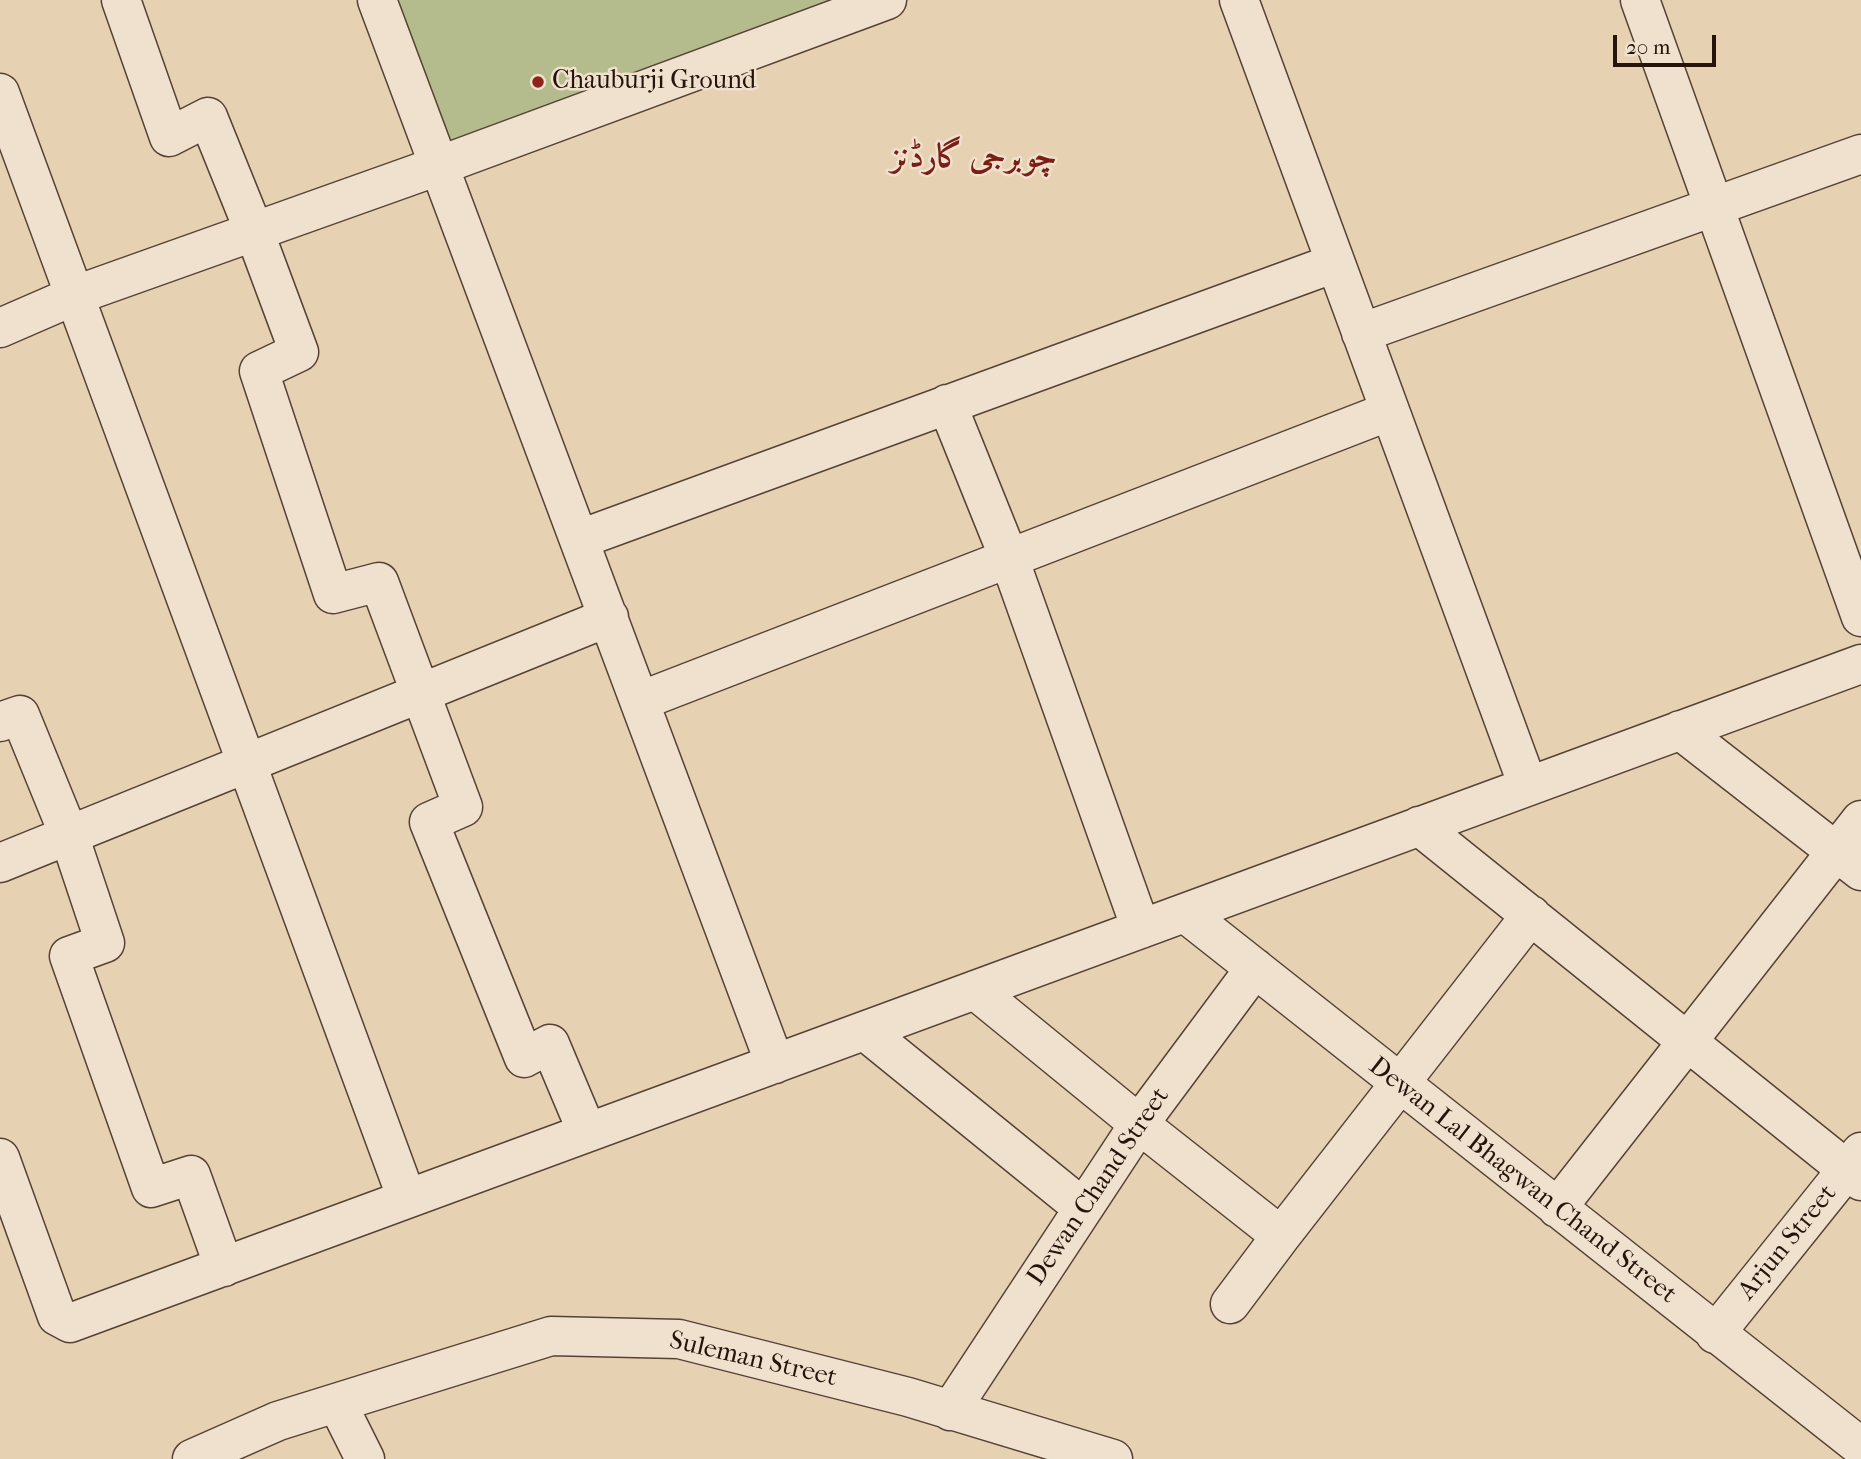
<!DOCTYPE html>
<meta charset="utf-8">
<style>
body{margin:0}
#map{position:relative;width:1861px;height:1459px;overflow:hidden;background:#e6d1b3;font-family:"IM FELL French Canon",serif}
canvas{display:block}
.scale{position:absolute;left:1613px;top:35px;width:103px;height:32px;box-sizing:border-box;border:4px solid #26130b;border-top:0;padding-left:9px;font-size:21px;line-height:24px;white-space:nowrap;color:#26130b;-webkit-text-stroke:5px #efe1ce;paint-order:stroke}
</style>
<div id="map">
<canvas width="1861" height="1459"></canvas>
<div class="scale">20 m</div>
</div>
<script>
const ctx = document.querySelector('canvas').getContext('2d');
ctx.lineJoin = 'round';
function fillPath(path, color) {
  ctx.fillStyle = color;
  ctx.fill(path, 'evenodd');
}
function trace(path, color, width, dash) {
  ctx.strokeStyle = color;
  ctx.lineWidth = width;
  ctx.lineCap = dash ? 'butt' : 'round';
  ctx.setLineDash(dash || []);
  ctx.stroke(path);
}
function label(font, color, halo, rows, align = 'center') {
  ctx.font = font + ' "IM FELL French Canon",Amiri,serif';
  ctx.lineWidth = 5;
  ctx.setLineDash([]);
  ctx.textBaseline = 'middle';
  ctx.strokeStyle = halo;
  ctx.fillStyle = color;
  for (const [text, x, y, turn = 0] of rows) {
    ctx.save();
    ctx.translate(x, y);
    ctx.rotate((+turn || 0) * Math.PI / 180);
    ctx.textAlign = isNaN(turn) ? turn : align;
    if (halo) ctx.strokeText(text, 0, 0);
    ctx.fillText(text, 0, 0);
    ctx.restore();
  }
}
const green = new Path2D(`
 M383,0h504l-446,165z`);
const minor = new Path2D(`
 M121,0l48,137 39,-20 46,114 45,121 -40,19 74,223 46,-12 84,225 -34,15 95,236 26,-14 37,88
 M377,0l398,1064
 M1239,0l289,786
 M1640,0l221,617
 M0,93l407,1106
 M0,328l76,-33 365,-130 446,-165
 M1361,333l500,-179
 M947,404l62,154 132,371
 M580,539l755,-276
 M640,701l750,-290
 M0,722l20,-7 49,120 36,108 -36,13 82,232 40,-13 33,92
 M1680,730l181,141
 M1419,826l442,355
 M0,863l609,-246
 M1185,913l676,534
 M975,990l164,134 142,112
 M865,1031l218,177
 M0,1158l57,158 13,7 1791,-659
 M1557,1208l304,-388
 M1230,1304l51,-68 250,-321
 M1715,1334l146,-182
 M337,1403l28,56
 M950,1411l189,-287 116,-156
 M192,1459l86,-38 273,-85 128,3 229,58 205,62`);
const markers = [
 [538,82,7,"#8f2418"]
];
const poiNames = [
 ["Chauburji Ground",552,82]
];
const streetNames = [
 ["Dewan Lal Bhagwan Chand Street",1522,1181,38],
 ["Dewan Chand Street",1099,1187,-56],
 ["Arjun Street",1788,1243,-51],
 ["Suleman Street",753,1360,13]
];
const districtNames = [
 ["چوبرجی گارڈنز",974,159]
];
fillPath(green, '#b4bc8d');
trace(minor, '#564235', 41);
trace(minor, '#efe1ce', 38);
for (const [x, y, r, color] of markers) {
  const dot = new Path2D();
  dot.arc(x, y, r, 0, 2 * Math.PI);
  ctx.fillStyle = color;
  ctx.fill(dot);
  trace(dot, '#efe1ce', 2.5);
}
label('26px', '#26130b', '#efe1ce', poiNames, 'left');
label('26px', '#26130b', '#efe1ce', streetNames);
label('bold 33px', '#7a1f14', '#efe1ce', districtNames);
</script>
